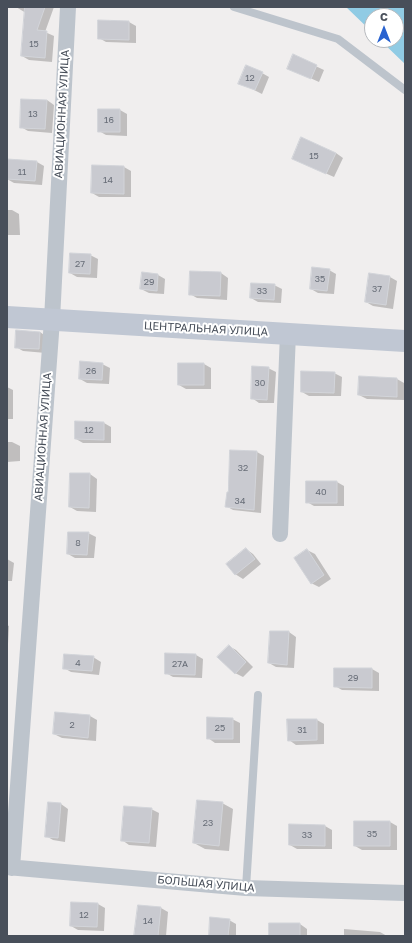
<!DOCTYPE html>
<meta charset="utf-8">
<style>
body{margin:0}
#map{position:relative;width:412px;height:943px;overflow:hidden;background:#f0eeee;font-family:"Golos Text",sans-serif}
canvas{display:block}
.frame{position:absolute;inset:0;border:8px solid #484f5a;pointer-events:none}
.north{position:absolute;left:364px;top:8px;width:40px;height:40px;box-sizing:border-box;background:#fff;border:1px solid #b6b9bd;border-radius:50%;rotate:0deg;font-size:11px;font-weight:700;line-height:16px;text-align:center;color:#484f5a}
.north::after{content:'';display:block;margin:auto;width:14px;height:18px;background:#2862d0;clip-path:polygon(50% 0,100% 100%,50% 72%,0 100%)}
</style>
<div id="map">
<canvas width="412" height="943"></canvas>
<div class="frame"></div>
<div class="north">С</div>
</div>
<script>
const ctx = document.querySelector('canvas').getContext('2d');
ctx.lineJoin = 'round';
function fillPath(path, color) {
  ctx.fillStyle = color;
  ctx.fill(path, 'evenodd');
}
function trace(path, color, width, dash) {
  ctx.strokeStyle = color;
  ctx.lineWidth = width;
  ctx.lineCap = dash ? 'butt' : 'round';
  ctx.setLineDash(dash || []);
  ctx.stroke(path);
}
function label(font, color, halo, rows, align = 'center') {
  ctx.font = font + ' "Golos Text",sans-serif';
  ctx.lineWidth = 4;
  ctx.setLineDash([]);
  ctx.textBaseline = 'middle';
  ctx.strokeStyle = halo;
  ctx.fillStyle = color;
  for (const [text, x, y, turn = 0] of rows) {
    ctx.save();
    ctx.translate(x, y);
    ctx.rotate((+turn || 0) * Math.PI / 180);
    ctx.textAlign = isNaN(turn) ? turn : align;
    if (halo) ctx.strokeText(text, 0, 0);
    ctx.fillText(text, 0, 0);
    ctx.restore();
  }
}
const water = new Path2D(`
 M346,7h59v57l-25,-24h16v-24h-24v16z`);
const shadow = new Path2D(`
 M16,7h38l-9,25 9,4 -2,26 -23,-2 -7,-4 4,-43z
 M99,21l30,1 7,4v17l-30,-1 -7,-4z
 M294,56l30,14 -5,12 -31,-14z
 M262,73l7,4 -7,17 -22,-11z
 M47,100l7,5 -2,28 -24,-2 -7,-4z
 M99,110h21l7,4v22l-21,-1 -7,-4z
 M336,153l7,5 -9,19 -34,-15z
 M37,162l7,4 -2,19 -28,-2 -7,-4z
 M124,167l7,4v26h-32l-7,-4z
 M7,210h5l7,4 1,21h-13z
 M90,255l8,4 -1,19 -20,-1 -7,-4z
 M329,270l7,4 -2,20 -16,-1 -7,-4z
 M221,273l7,5 -1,22 -30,-2 -7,-4z
 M158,275l7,4 -1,15 -15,-1 -8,-4z
 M390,277l7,4 -4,28 -20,-3 -7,-4z
 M274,285l8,4 -1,14 -23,-1 -7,-4z
 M40,332l7,5 -1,16 -23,-2 -7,-4z
 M102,364l8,4 -1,16 -22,-1 -7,-4z
 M204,364l7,4v21h-25l-7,-4z
 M268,368l8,4 -2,31h-15l-7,-5z
 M334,373l8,4 -1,19h-32l-7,-4z
 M360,377l37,2 7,4v17l-37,-1 -8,-4z
 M7,387l6,3v29h-6z
 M104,423l7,4v16h-28l-7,-4z
 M7,442h5l8,4v15l-13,1z
 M257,452l7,4 -3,57 -28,-3 -7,-4z
 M71,474h19l7,5 -1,33 -19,-1 -7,-4z
 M337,482l7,4v20h-30l-7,-4z
 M88,533l8,4 -2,21h-19l-7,-4z
 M246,549l7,5 8,10 -18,15 -8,-5z
 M307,550l8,4 16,25 -12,8 -8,-4z
 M7,559l7,4 -2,18h-5z
 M7,625l2,1 -1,18h-1z
 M289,632l7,5 -2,31 -18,-1 -7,-4z
 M229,646l7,4 17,17 -10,10 -8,-4z
 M196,655l7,4 -1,19 -29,-1 -7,-4z
 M93,657l8,5 -2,13 -28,-3 -7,-4z
 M335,669h37l7,4v18l-37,-1 -7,-4z
 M56,713l34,3 7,4 -1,21 -34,-3 -8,-4z
 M232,719l8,4v20h-25l-7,-5z
 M317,720l7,4v20l-28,1 -7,-5z
 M49,803l12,1 7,5 -3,33 -12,-2 -7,-4z
 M222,803l11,6 -4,42 -24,-2 -11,-6z
 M151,809l8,4 -3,34 -27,-2 -7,-5z
 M390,822l7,4v24h-35l-7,-4z
 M325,826l7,4v19h-35l-7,-4z
 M98,904l7,4 -1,23 -26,-1 -7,-4z
 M161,908l7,4 -2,24h-31z
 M229,920l7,4v12h-26z
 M300,924l7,5v7h-37z
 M344,929l36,3 7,4h-43z`);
const building = new Path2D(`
 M25,7h20l-8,23 10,1 -2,27 -24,-2z
 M98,20l31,1v19l-31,-1z
 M293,54l24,11 -6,14 -24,-10z
 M246,65l17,7 -8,18 -17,-6z
 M21,99l26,1 -2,29 -25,-1z
 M98,109h22v23h-22z
 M301,137l35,16 -10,21 -34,-15z
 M7,159l30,2 -2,20 -28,-2z
 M92,165l32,1v28l-33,-1z
 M70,253l21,1 -1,20 -21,-1z
 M312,267l18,2 -3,22 -17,-2z
 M190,271l31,1 -1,24 -31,-1z
 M142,272l16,2 -1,17 -17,-2z
 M369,273l21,3 -4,29 -21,-3z
 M251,283l24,1 -1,16 -24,-2z
 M16,330l24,2 -1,17 -24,-1z
 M80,361l23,2 -1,17 -23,-1z
 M178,363h26v22h-26z
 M252,366l17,1 -2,33 -16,-1z
 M301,371l34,1 -1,21 -33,-1z
 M359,376l38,2v19l-39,-2z
 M75,421l29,1v18l-29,-1z
 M230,450l27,1 -3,59 -29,-3 2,-15h1z
 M70,473h20l-1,35 -20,-1z
 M306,481h31v22h-31z
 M68,532h21l-2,23 -20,-1z
 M246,548l9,11 -20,16 -9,-11z
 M307,549l17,26 -13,9 -17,-26z
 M270,631h19l-2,34 -19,-2z
 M229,645l17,17 -11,12 -18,-17z
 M165,653l31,1 -1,21 -30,-1z
 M64,654l30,2 -2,15 -29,-2z
 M334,668h38v20l-38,-1z
 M55,712l35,3 -2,23 -35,-4z
 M207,717l26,1v21h-26z
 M287,719h30v21l-29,1z
 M197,800l26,2 -4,44 -26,-3z
 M48,802l13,1 -3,35 -13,-1z
 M124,806l28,2 -3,35 -28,-2z
 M354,821h36v25h-36z
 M289,824l36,1v21l-36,-1z
 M71,902l27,1 -1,24 -27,-1z
 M138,905l23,2 -3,29h-24z
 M210,917l20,2 -2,17h-19z
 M269,923h31v13h-31z`);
const lane = new Path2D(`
 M234,7l104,32 67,51
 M246,888l12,-193`);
const street = new Path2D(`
 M280,534l8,-201
 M7,867l239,21 159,5
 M12,868l40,-548 16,-313`);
const secondary = new Path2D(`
 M7,317l398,24`);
const numberNames = [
 ["15",34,44],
 ["12",250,78],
 ["13",33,114],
 ["16",109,120],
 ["15",314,156],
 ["11",22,172],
 ["14",108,180],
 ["27",80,264],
 ["35",320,279],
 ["29",149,282],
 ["37",377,289],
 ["33",262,291],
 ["26",91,371],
 ["30",260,383],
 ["12",89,430],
 ["32",243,468],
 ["40",321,492],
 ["34",240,501],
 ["8",78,543],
 ["4",78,663],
 ["27А",180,664],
 ["29",353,678],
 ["2",72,725],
 ["25",220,728],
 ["31",302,730],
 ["23",208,823],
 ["35",372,834],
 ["33",307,835],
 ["12",84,915],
 ["14",148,921]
];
const streetNames = [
 ["АВИАЦИОННАЯ УЛИЦА",62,114,-87],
 ["ЦЕНТРАЛЬНАЯ УЛИЦА",206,329,3],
 ["АВИАЦИОННАЯ УЛИЦА",43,437,-86],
 ["БОЛЬШАЯ УЛИЦА",206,884,5]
];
fillPath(water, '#90cbe4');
fillPath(shadow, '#0003');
fillPath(building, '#c9cad0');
trace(building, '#d2d4d9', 1);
trace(lane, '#bdc4cc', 8);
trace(street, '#bdc4cc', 16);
trace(secondary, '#c0c7d3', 22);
label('9px', '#686e78', null, numberNames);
label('11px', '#484f5a', '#fff', streetNames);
</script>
